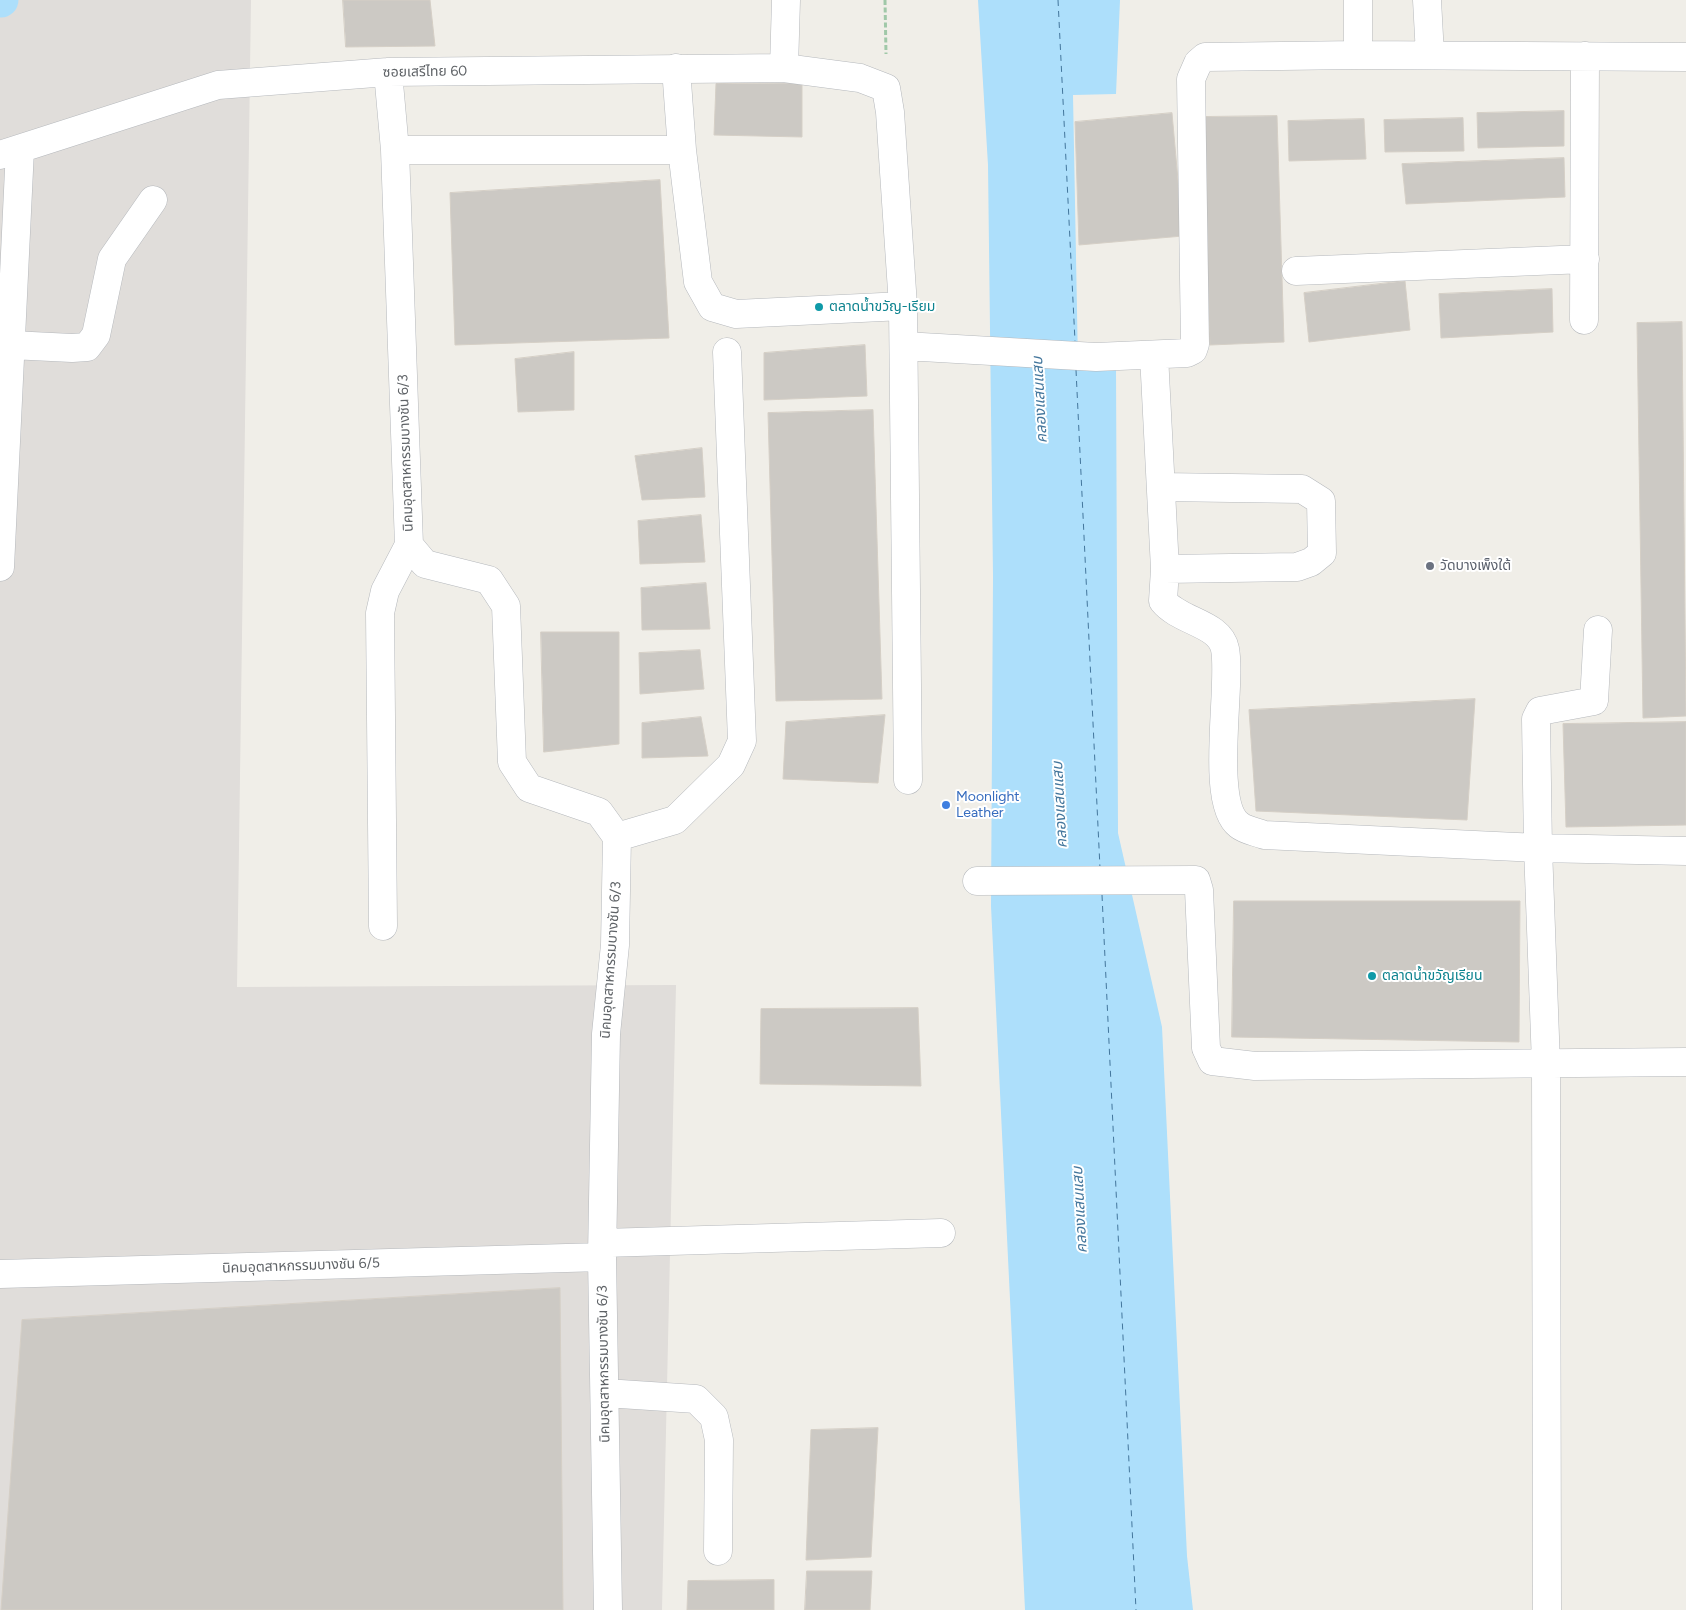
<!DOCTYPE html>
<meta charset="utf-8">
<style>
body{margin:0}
canvas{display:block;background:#f0eee8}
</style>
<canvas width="1686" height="1610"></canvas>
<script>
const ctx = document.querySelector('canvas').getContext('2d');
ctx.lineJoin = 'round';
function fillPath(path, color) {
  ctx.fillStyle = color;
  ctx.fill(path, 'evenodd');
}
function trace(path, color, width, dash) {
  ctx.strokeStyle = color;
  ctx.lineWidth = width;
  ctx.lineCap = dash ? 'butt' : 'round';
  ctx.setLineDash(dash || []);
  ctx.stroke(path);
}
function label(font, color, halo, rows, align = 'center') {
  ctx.font = font + ' Figtree,"Noto Sans Thai",sans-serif';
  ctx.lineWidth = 4;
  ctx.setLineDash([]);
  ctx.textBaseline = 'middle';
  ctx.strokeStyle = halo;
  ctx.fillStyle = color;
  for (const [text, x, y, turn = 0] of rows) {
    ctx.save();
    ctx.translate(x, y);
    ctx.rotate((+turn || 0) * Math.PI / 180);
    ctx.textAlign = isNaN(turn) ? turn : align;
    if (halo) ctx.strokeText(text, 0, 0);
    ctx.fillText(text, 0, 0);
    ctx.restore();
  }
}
const industrial = new Path2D(`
 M0,0h251l-14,987 439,-2 -14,625h-662z`);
const water = new Path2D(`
 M978,0h142l-4,94 -43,1 5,269 38,1 2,468 44,194 25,529 6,54h-168l-34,-704 2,-329 -5,-412z`);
const canal = new Path2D(`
 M0,0h1`);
const ferry = new Path2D(`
 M1058,0l17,341
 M1076,370l24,498
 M1102,895l34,715`);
const building = new Path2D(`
 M343,0h87l5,46 -89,1z
 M802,83v54l-88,-2 2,-51z
 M1564,111v35l-86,2 -1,-35z
 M1172,113l11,123 -104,9 -4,-123z
 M1277,116l7,226 -74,3 -10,-228z
 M1463,118l1,33 -79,1 -1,-32z
 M1364,119l2,40 -77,2 -1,-40z
 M1564,158l1,39 -159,7 -4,-40z
 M660,180l9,158 -214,7 -5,-152z
 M1405,281l5,49 -101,12 -5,-49z
 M1552,289l1,43 -112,6 -2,-44z
 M1682,322l4,394 -43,2 -6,-395z
 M865,345l2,51 -103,4v-47z
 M574,352v58l-56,2 -3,-53z
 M873,410l9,289 -106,2 -8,-288z
 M702,448l3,49 -63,3 -7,-44z
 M701,515l4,47 -65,2 -2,-43z
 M706,583l4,46 -68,1 -1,-42z
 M541,632h78v112l-75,8z
 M700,650l4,39 -64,5 -1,-41z
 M1475,699l-8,121 -211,-9 -7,-101z
 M885,715l-7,68 -95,-4 3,-57z
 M701,717l7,39 -66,2v-35z
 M1686,722v103l-120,2 -3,-103z
 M1234,901h286l-1,141 -287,-5z
 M918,1008l3,78 -161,-2 1,-75z
 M560,1288l3,322h-562l21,-290z
 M878,1428l-7,129 -65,3 5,-130z
 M807,1571h65l-2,39h-65z
 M774,1580v30h-87l1,-29z`);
const path = new Path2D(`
 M885,0l1,54`);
const minor = new Path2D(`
 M1427,0l3,55
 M1358,55v-55
 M676,68l6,82
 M784,68l2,-68
 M388,72l7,78 14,395 16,19 64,16 17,26 6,156 17,26 70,24 18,25 -2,108 -9,89 -4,223 6,353
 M395,150h287l16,132 14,25 24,7 167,-8
 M0,155l218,-70 170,-13 396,-4 76,10 26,10 4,24 13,194 5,474
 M1296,271l289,-12
 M1584,320l1,-264
 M11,345l61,3 15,-1 9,-12 16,-76 41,-59
 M904,346l192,11 91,-4 6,-3 2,-6 -4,-265 7,-16 7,-6 153,-2 328,2
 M1154,355l11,214 -2,32c17,21 57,22 62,48 7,36 -16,154 14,176 6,5 17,7 25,10l274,13 148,3
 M1161,487l141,2 19,12 1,52 -11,9 -14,5 -132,2
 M0,567l20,-418
 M617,837l58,-17 56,-55 11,-24 -15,-389
 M977,881l219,-1 3,10 7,158 6,13 43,5 431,-4
 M383,926l-3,-313 5,-22 24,-46
 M603,1243l338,-10
 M0,1274l602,-17
 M605,1393l91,6 18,18 5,23 -1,111
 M1547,1610l-1,-546 -8,-216 -2,-129 4,-8 54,-10 4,-71`);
const markers = [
 [819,307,5,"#0f9aa8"],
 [1430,566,5,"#6b7280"],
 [946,805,5,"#3f7fe0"],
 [1372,976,5,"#0f9aa8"]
];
const streetNames = [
 ["ซอยเสรีไทย 60",425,72,-1],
 ["นิคมอุตสาหกรรมบางชัน 6/3",406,453,-92],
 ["นิคมอุตสาหกรรมบางชัน 6/3",611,960,-86],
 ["นิคมอุตสาหกรรมบางชัน 6/5",301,1266,-2],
 ["นิคมอุตสาหกรรมบางชัน 6/3",604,1364,-91]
];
const cultureNames = [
 ["ตลาดน้ำขวัญ-เรียม",829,307],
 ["ตลาดน้ำขวัญเรียน",1382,976]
];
const worshipNames = [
 ["วัดบางเพ็งใต้",1440,566]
];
const shopNames = [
 ["Moonlight",956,797],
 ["Leather",956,813]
];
const waterNames = [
 ["คลองแสนแสบ",1040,400,-93],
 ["คลองแสนแสบ",1060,805,-93],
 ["คลองแสนแสบ",1080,1210,-93]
];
fillPath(industrial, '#e0ddda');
fillPath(water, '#addffb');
trace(canal, '#addffb', 35);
trace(ferry, '#43769c', 1, [6, 5]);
fillPath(building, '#ccc9c4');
trace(building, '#d5cfc6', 1);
trace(minor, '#b5b8bc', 29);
trace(path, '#a0c8a8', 3, [5, 2.5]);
trace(minor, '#fff', 28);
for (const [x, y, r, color] of markers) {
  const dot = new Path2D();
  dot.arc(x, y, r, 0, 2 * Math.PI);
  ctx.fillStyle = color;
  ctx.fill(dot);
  trace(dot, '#fff', 2);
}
label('14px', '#5f6367', '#fff', streetNames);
label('14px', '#0d838f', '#fff', cultureNames, 'left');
label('14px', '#5b616d', '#fff', worshipNames, 'left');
label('14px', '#366cbe', '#fff', shopNames, 'left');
label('italic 15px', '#43769c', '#fff', waterNames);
</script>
